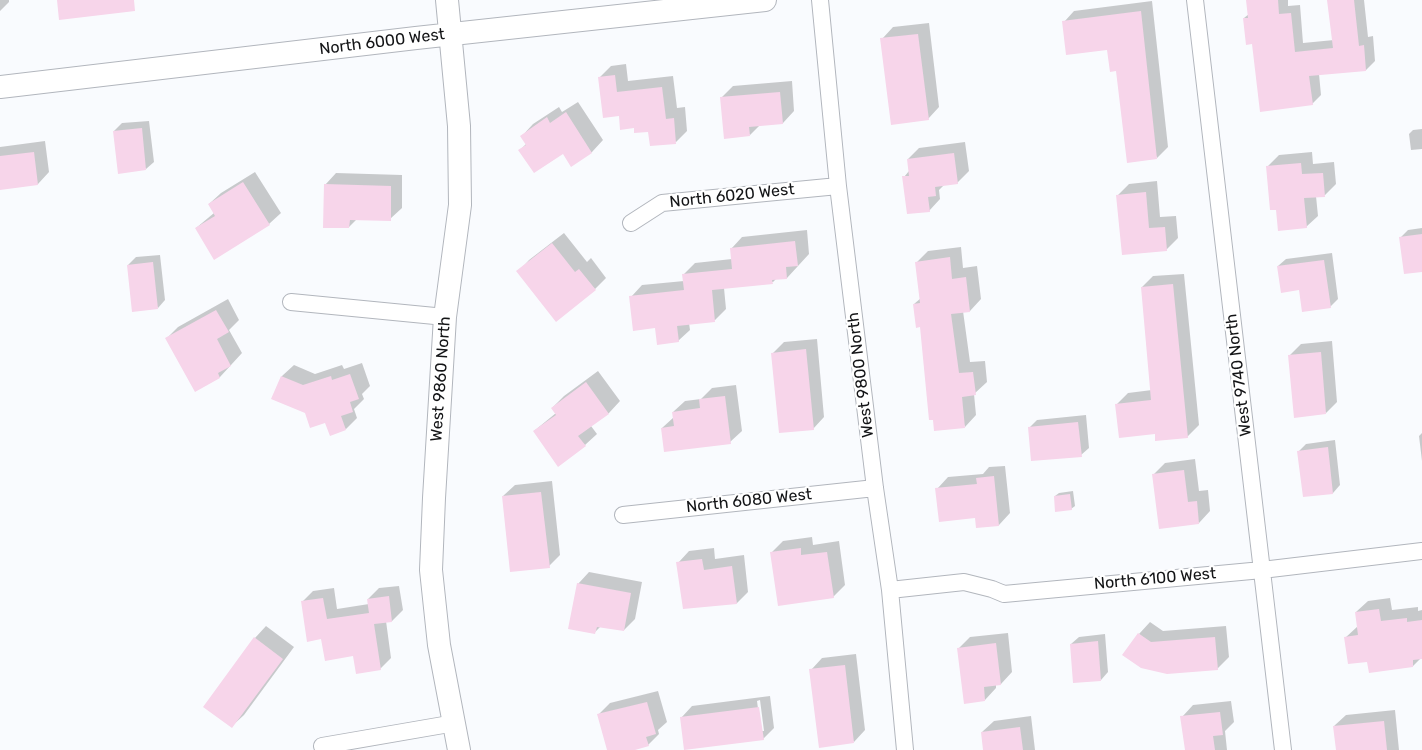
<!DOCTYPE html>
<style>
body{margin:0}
canvas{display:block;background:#f9fbfe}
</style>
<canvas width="1422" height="750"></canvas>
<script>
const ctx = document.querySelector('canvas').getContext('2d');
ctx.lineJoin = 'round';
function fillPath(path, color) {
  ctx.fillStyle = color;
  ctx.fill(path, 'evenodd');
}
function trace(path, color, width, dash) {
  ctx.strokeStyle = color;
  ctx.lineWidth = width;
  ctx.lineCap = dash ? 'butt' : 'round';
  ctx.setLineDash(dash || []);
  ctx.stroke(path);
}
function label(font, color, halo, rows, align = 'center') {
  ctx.font = font + ' Rubik,sans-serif';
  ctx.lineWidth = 4.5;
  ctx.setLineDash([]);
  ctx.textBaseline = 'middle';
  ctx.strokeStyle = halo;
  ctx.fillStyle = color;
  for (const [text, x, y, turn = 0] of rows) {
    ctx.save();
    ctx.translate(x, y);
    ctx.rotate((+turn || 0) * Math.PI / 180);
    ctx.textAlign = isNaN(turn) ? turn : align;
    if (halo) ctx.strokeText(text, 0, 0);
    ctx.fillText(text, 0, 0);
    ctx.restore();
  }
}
const shadow = new Path2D(`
 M0,0h9v2l-9,9z
 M1247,0h41v6l12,-1 3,38 31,-3 -5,-40h35l4,37 5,-1 2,25 -9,9 -47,4 2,21 -9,9 -59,-61 -9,-25 5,-4z
 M1152,1l16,146 -11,11 -49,-109 -44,-27 10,-11z
 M929,23l10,84 -11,12 -46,-80 11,-12z
 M626,64l2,17 45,-5 4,32 8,-1 2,24 -11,11 -27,-12 -14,-3 -15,-12 -21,-37 12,-12z
 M792,81l2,30 -11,12 -23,2 -10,10 -29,-37 12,-12z
 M578,102l25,38 -11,12 -20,13 -9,-13 -43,-2 7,-7 -5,-7 11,-12 26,-17 3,5z
 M149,121l5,41 -8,7 -32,-38 8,-8z
 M1422,129v20l-11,1 -2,-16 4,-4z
 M45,141l4,31 -11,12 -38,4v-41z
 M965,142l4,29 -12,12 -12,1 -6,6 1,9 -11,12 -25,-34 5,-6 -1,-12 11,-11z
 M1312,152l1,12 21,-2 2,22 -11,11 -9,1 2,20 -12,11 -39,-60 12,-12z
 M255,172l26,41 -12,11 -73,4 18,-15 -5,-9 12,-11z
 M336,173l66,2v33l-12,11h-33l-8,8 -24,-42z
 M1157,181l3,36 16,-1 2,22 -12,12 -48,-55 11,-11z
 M1422,228v43l-21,-34 7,-7z
 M807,230l2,24 -22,24 -11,1 -3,3 -49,6 2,21 -11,11 -26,3 1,7 -12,11 -22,-14 -25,-30 11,-12 42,-4 -1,-6 12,-12 37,-4 -1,-10 11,-12z
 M564,233l23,29 4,-4 15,20 -11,11 -77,-17 11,-12z
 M961,247l2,21 14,-2 4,33 -11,12h-7l7,51 15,-1 2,21 -13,12 2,21 -11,12 -44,-101 -7,-22 7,-6 -4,-36 11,-11z
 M1332,253l6,46 -8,8 -30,-18 -22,-23 8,-7z
 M160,255l5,45 -7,8 -30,-43 8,-8z
 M1184,274l15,151 -12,12 -31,-5 -40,-27 12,-12 24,-3 -10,-103 11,-11z
 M228,299l11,21 -10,10 13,23 -22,24 -25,13 -28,-52 11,-11z
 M817,339l7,78 -11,12 -40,-76 11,-11z
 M1332,341l5,61 -11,11 -37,-57 12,-12z
 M362,363l8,23 -8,8 2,5 -10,10 3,9 -11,11 -73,-31 9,-22 12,-11 21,9 27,-9 2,4z
 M598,371l22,30 -11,12 -18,13 6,8 -12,11 -51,-14 22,-18 -4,-5 12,-12z
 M736,385l6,46 -12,11 -68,-14 12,-11 -1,-5 12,-11 16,-2 11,-11z
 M1086,415l3,33 -8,7 -52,-27 8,-8z
 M1422,433v28l-3,-25z
 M1335,440l5,45 -7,8 -29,3 -5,-45 7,-7z
 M1195,459l4,32 9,-1 2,21 -11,12 -46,-48 12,-12z
 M1005,466l5,47 -11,12 -23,-8 -39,-28 11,-12 35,-3 6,-7z
 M552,481l8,74 -11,11 -46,-70 12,-11z
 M1073,491l2,15 -4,3 -16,-13 4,-3z
 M812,537l1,8 26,-4 6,44 -12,12 -61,-45 11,-11z
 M714,548l1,11 29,-4 4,37 -11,11 -53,5 -6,-45 11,-12z
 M589,572l53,10 -7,37 -11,11 -23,-4 -6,6 -17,-48z
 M399,586l4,24 -11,11h-6l5,37 -11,11 -58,-31 -20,-36 11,-11 21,-3 3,21 32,-5 -1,-5 11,-11z
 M1390,598l2,12 26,-3v4l4,-1v47l-9,9 -45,-6 -23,-22 13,-12 -2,-14 12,-11z
 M1150,622l13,9 63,-5 3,31 -12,12 -50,3 -28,-38z
 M266,626l28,21 -50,68 -12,11 23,-88z
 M1008,633l4,39 -11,12h-5v4l-11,12 -27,-51 12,-12z
 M1105,634l3,38 -7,8 -30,-36 8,-7z
 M856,654l9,76 -11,12 -43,-72 11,-12z
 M658,691l9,31 -9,8 1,4 -11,11 -17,5h-23l-10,-35 12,-12z
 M770,696l4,32 -11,11 -82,-21 11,-12zM760,700l4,31h-3l-4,-30z
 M1231,701l3,21 -9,9 2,19h-41l-4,-33 11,-12z
 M1395,710l4,40h-62l-3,-24 12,-11z
 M1031,716l4,34h-51l-2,-18 12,-11z`);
const building = new Path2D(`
 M57,0h77l1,11 -76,9z
 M1246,0h32l1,14 12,-1 4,39 38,-4 -6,-48h27l5,46 5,-1 2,26 -57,5 4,29 -53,7 -8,-68 -6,1 -3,-27h5z
 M1141,11l16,148 -30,4 -11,-92 -6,1 -3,-22 -41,5 -4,-34z
 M918,34l11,86 -38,5 -11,-87z
 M615,75l2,17 45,-5 4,32 8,-1 2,26 -26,2 -2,-14 -14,1v-5l-14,2 -1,-14 -16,2 -5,-41z
 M780,92l3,32 -34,3 1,9 -26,3 -4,-42z
 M566,112l26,41 -21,14 -8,-13 -29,19 -16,-23 8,-5 -6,-9 27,-19 3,6z
 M142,128l4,42 -28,4 -5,-43z
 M34,152l4,33 -38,5v-34z
 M954,153l4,31 -23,3 1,9 -8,1 2,15 -23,2 -5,-38h7l-2,-17z
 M1301,163l1,11 21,-1 2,24 -21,1 3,30 -29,3 -2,-21h-6l-4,-44z
 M243,182l27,43 -56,35 -19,-32 20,-12 -7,-12z
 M324,184l67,2v35l-41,-1 -1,8h-26z
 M1146,192l3,36 16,-1 2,24 -45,4 -6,-60z
 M1422,234v38l-18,2 -5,-37z
 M795,241l3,25 -12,1 1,12 -15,1 1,4 -61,6 3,32 -38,4 2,16 -22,3 -2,-17 -22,3 -4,-35 55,-6 -2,-16 50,-5 -2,-21z
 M552,243l23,29 4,-3 17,21 -40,32 -40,-51z
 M950,257l2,22 14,-2 4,35 -19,2 8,59 14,-1 3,23 -14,2 3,31 -31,3 -1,-11h-4l-9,-93 -4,1 -3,-24 7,-1 -5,-41z
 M1324,260l7,48 -29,4 -3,-22 -18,3 -4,-27z
 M153,262l5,47 -26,3 -5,-47z
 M1173,284l15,154 -33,3v-7l-36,4 -4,-34 36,-4 -10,-113z
 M216,310l13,22 -12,7 14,27 -13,7 2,5 -25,14 -30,-54z
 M806,349l8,81 -35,3 -8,-80z
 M1321,352l5,62 -32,4 -6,-63z
 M350,374l9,25 -9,3 3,10 -12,4 5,14 -16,6 -5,-13 -15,5 -5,-15 -34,-14 10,-23 22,9 28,-9 1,4z
 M586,382l23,32 -31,22 8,10 -28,21 -25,-36 23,-16 -5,-7z
 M725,396l6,48 -67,8 -3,-24 13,-2 -2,-14 28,-4 -1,-9z
 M1078,422l4,35 -51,4 -3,-34z
 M1328,447l5,47 -30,3 -6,-46z
 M1184,470l4,32 9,-1 2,23 -40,5 -7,-55z
 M994,476l5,50 -23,2 -1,-10 -36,4 -4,-34 42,-4 -1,-6z
 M541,492l9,76 -40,4 -8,-76z
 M1070,494l2,16 -17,2 -1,-16z
 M801,548v7l26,-3 7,46 -56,8 -8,-54z
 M702,559l2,11 28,-4 5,38 -54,5 -7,-47z
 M577,583l54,10 -7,38 -27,-4 -2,7 -27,-5z
 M389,596l3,26 -18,2 7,46 -25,4 -3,-18 -28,5 -4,-22 -14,3 -6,-41 22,-3 4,21 42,-6 -2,-14z
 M1379,609l2,12 26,-3v4l15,-2v39l-9,1v7l-44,6 -2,-11 -19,2 -4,-27 14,-2 -3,-23z
 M1138,633l13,9 64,-5 3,33 -51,4 -26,-6 -19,-13z
 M254,637l29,22 -51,69 -29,-21z
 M1098,641l3,40 -28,2 -3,-39z
 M996,643l5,42 -17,2 1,14 -21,3 -7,-56z
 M845,665l9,78 -35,5 -10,-79z
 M647,702l9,32 -10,3 3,9 -14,4h-28l-10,-36z
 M759,707l5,33 -80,10 -4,-33z
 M1220,712l3,23 -10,1 2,14h-30l-5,-34z
 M1384,721l3,29h-51l-3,-24z
 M1020,727l3,23h-40l-2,-18z`);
const street = new Path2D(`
 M820,0l18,186 37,302 15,102 15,160
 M1195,0l88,750
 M631,223l31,-20 176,-17
 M291,302l154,15
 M623,515l252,-27
 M890,590l74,-8 28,7 12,5 258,-24 160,-19
 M322,746l133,-23`);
const secondary = new Path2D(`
 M447,0l12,126 1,79 -15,112 -11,181 -3,72 8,75 20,105
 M0,87l416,-49 349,-38`);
const streetNames = [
 ["North 6000 West",382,42,-7],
 ["North 6020 West",732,196,-6],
 ["West 9800 North",861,375,-97],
 ["West 9740 North",1239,375,-97],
 ["West 9860 North",441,379,-86],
 ["North 6080 West",749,501,-6],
 ["North 6100 West",1155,579,-5]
];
fillPath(shadow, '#0003');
fillPath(building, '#f7d5ea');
trace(street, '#b2b6bd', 18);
trace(secondary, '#b2b6bd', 24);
trace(street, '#fff', 16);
trace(secondary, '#fff', 22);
label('16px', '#131416', '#fff', streetNames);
</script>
